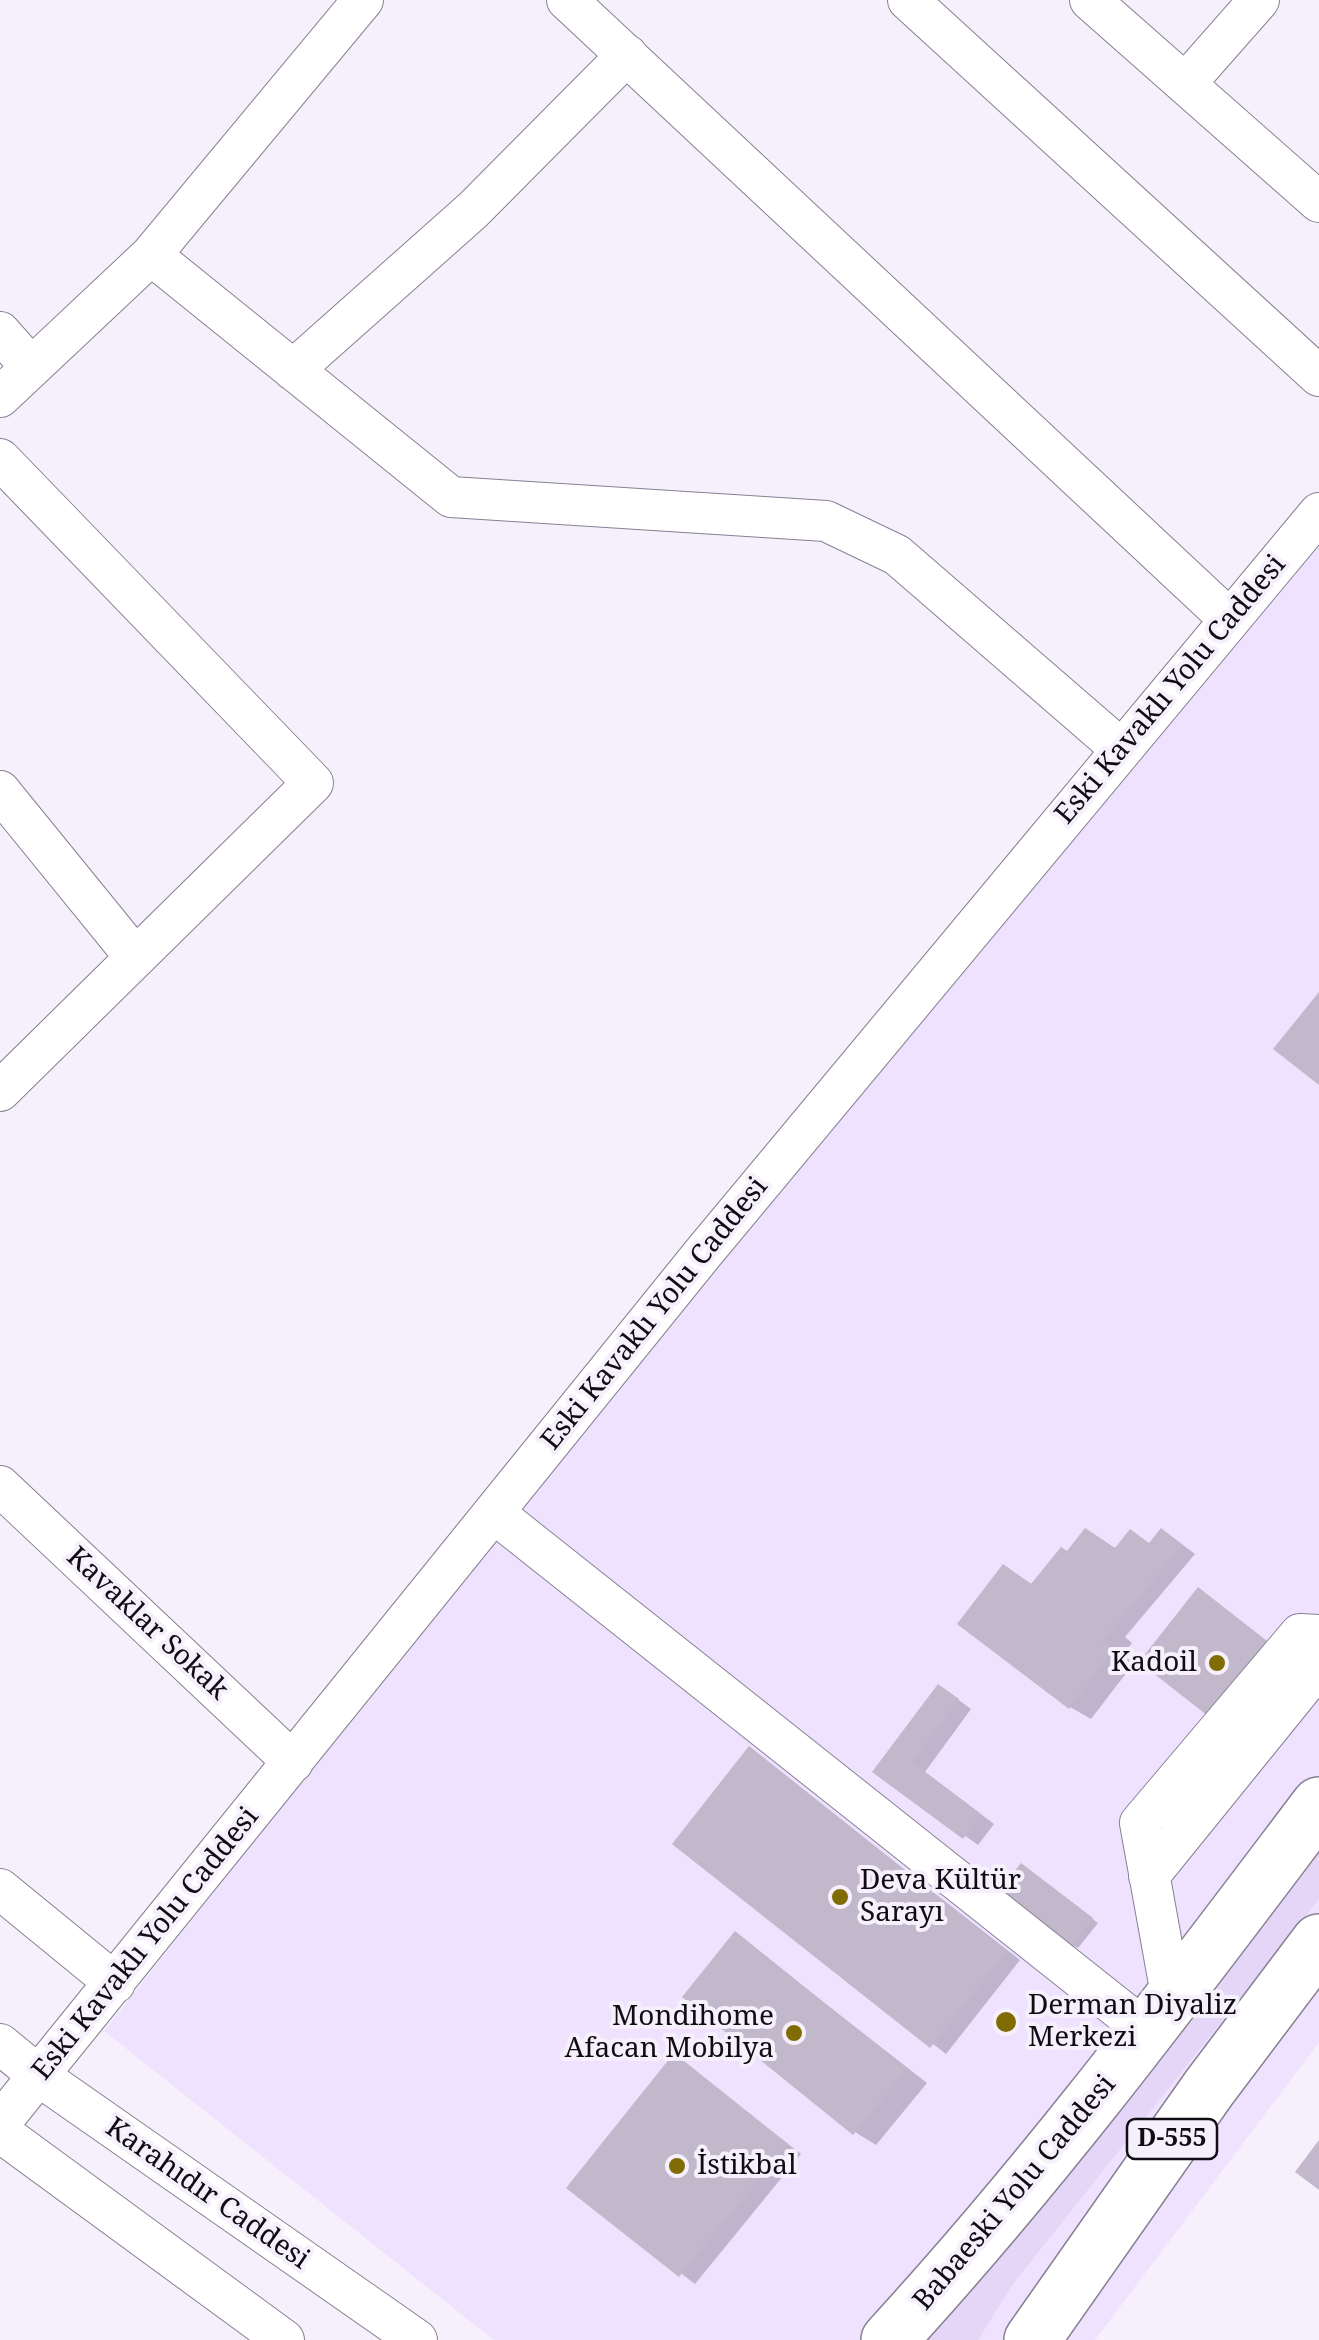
<!DOCTYPE html>
<meta charset="utf-8">
<style>
body{margin:0}
canvas{display:block;background:#f5f0fc}
</style>
<canvas width="1319" height="2340"></canvas>
<script>
const ctx = document.querySelector('canvas').getContext('2d');
ctx.lineJoin = 'round';
function fillPath(path, color) {
  ctx.fillStyle = color;
  ctx.fill(path, 'evenodd');
}
function trace(path, color, width, dash) {
  ctx.strokeStyle = color;
  ctx.lineWidth = width;
  ctx.lineCap = dash ? 'butt' : 'round';
  ctx.setLineDash(dash || []);
  ctx.stroke(path);
}
function label(font, color, halo, rows, align = 'center') {
  ctx.font = font + ' "Noto Serif",serif';
  ctx.lineWidth = 8;
  ctx.setLineDash([]);
  ctx.textBaseline = 'middle';
  ctx.strokeStyle = halo;
  ctx.fillStyle = color;
  for (const [text, x, y, turn = 0] of rows) {
    ctx.save();
    ctx.translate(x, y);
    ctx.rotate((+turn || 0) * Math.PI / 180);
    ctx.textAlign = isNaN(turn) ? turn : align;
    if (halo) ctx.strokeText(text, 0, 0);
    ctx.fillText(text, 0, 0);
    ctx.restore();
  }
}
const built = new Path2D(`
 M1319,515v1527l-224,298h-601l-390,-309 920,-1165z`);
const green = new Path2D(`
 M1319,1852v47l-306,385 -35,56h-63l289,-339z`);
const shadow = new Path2D(`
 M1175,1539l20,15 -70,83 7,6 -9,12 11,8 -43,56 -21,-12 -66,-140 29,18 35,-31z
 M952,1695l19,14 -46,63 69,52 -16,21 -102,-73z
 M750,1749l270,211 -74,94 -270,-211z
 M1028,1870l70,53 -20,25 -6,-3z
 M736,1934l191,149 -51,62 -21,-13z
 M675,2056l126,98 -106,130 -126,-96z`);
const building = new Path2D(`
 M1319,992v93l-46,-36z
 M1085,1528l30,20 15,-19 19,14 12,-15 22,17 -80,96 11,8 -45,60 -112,-85 46,-60 28,20 30,-37 6,4z
 M1198,1587l78,61 -59,75 -78,-61z
 M938,1684l21,15 -47,63 69,52 -18,25 -91,-67z
 M749,1746l258,205 -77,97 -258,-204z
 M1021,1863l72,55 -22,29 -72,-55z
 M735,1931l172,138 -54,66 -171,-138z
 M674,2053l114,91 -109,133 -113,-89z
 M1319,2140v50l-24,-18z`);
const minor = new Path2D(`
 M567,0l661,618
 M908,0l411,376
 M1090,0l229,202
 M1185,84l74,-84
 M151,255l300,242 375,24 71,34 224,194
 M0,332l31,35
 M293,370l180,-160 154,-155
 M0,397l151,-142 212,-255
 M0,459l313,324 -313,308
 M0,791l135,166
 M0,1486l293,276
 M494,1513l654,519
 M1149,1876l170,-210
 M0,1889l115,94
 M1172,2000l-32,-177 160,-189 19,1
 M0,2044l39,32 378,264
 M0,2123l704,-871 615,-739
 M0,2132l284,208`);
const highway = new Path2D(`
 M889,2340c158,-172 290,-350 430,-535
 M1032,2340l177,-252 110,-146`);
const markers = [
 [1217,1663,10,"#806b04"],
 [840,1897,10,"#806b04"],
 [1006,2022,12,"#806b04"],
 [794,2033,10,"#806b04"],
 [677,2166,10,"#806b04"]
];
const shields = [
 [1172,2139,90]
];
const shieldNames = [
 ["D-555",1172,2139]
];
const streetNames = [
 ["Eski Kavaklı Yolu Caddesi",1171,690,-50],
 ["Eski Kavaklı Yolu Caddesi",655,1314,-51],
 ["Kavaklar Sokak",147,1624,43],
 ["Eski Kavaklı Yolu Caddesi",146,1944,-51],
 ["Babaeski Yolu Caddesi",1015,2193,-50],
 ["Karahıdır Caddesi",207,2194,35]
];
const poiNames = [
 ["Kadoil",1197,1663,"right"],
 ["Deva Kültür",860,1881],
 ["Sarayı",860,1913],
 ["Derman Diyaliz",1028,2006],
 ["Merkezi",1028,2038],
 ["Mondihome",774,2017,"right"],
 ["Afacan Mobilya",774,2049,"right"],
 ["İstikbal",697,2166]
];
fillPath(built, '#eee2fe');
fillPath(green, '#e5d6f8');
fillPath(shadow, '#0003');
fillPath(building, '#c1b8cc');
trace(minor, '#888093', 42);
trace(highway, '#888093', 58);
trace(minor, '#fff', 40);
trace(highway, '#fff', 55);
for (const [x, y, r, color] of markers) {
  const dot = new Path2D();
  dot.arc(x, y, r, 0, 2 * Math.PI);
  ctx.fillStyle = color;
  ctx.fill(dot);
  trace(dot, '#f5f0fc', 4);
}
for (const [x, y, w] of shields) {
  const box = new Path2D();
  box.roundRect(x - w / 2, y - 20, w, 40, 8);
  ctx.fillStyle = '#f5f0fc';
  ctx.fill(box);
  trace(box, '#0f0c13', 2.5);
}
label('bold 25px', '#0f0c13', null, shieldNames);
label('28px', '#0f0c13', '#f5f0fc', streetNames);
label('28px', '#0f0c13', '#f5f0fc', poiNames, 'left');
</script>
